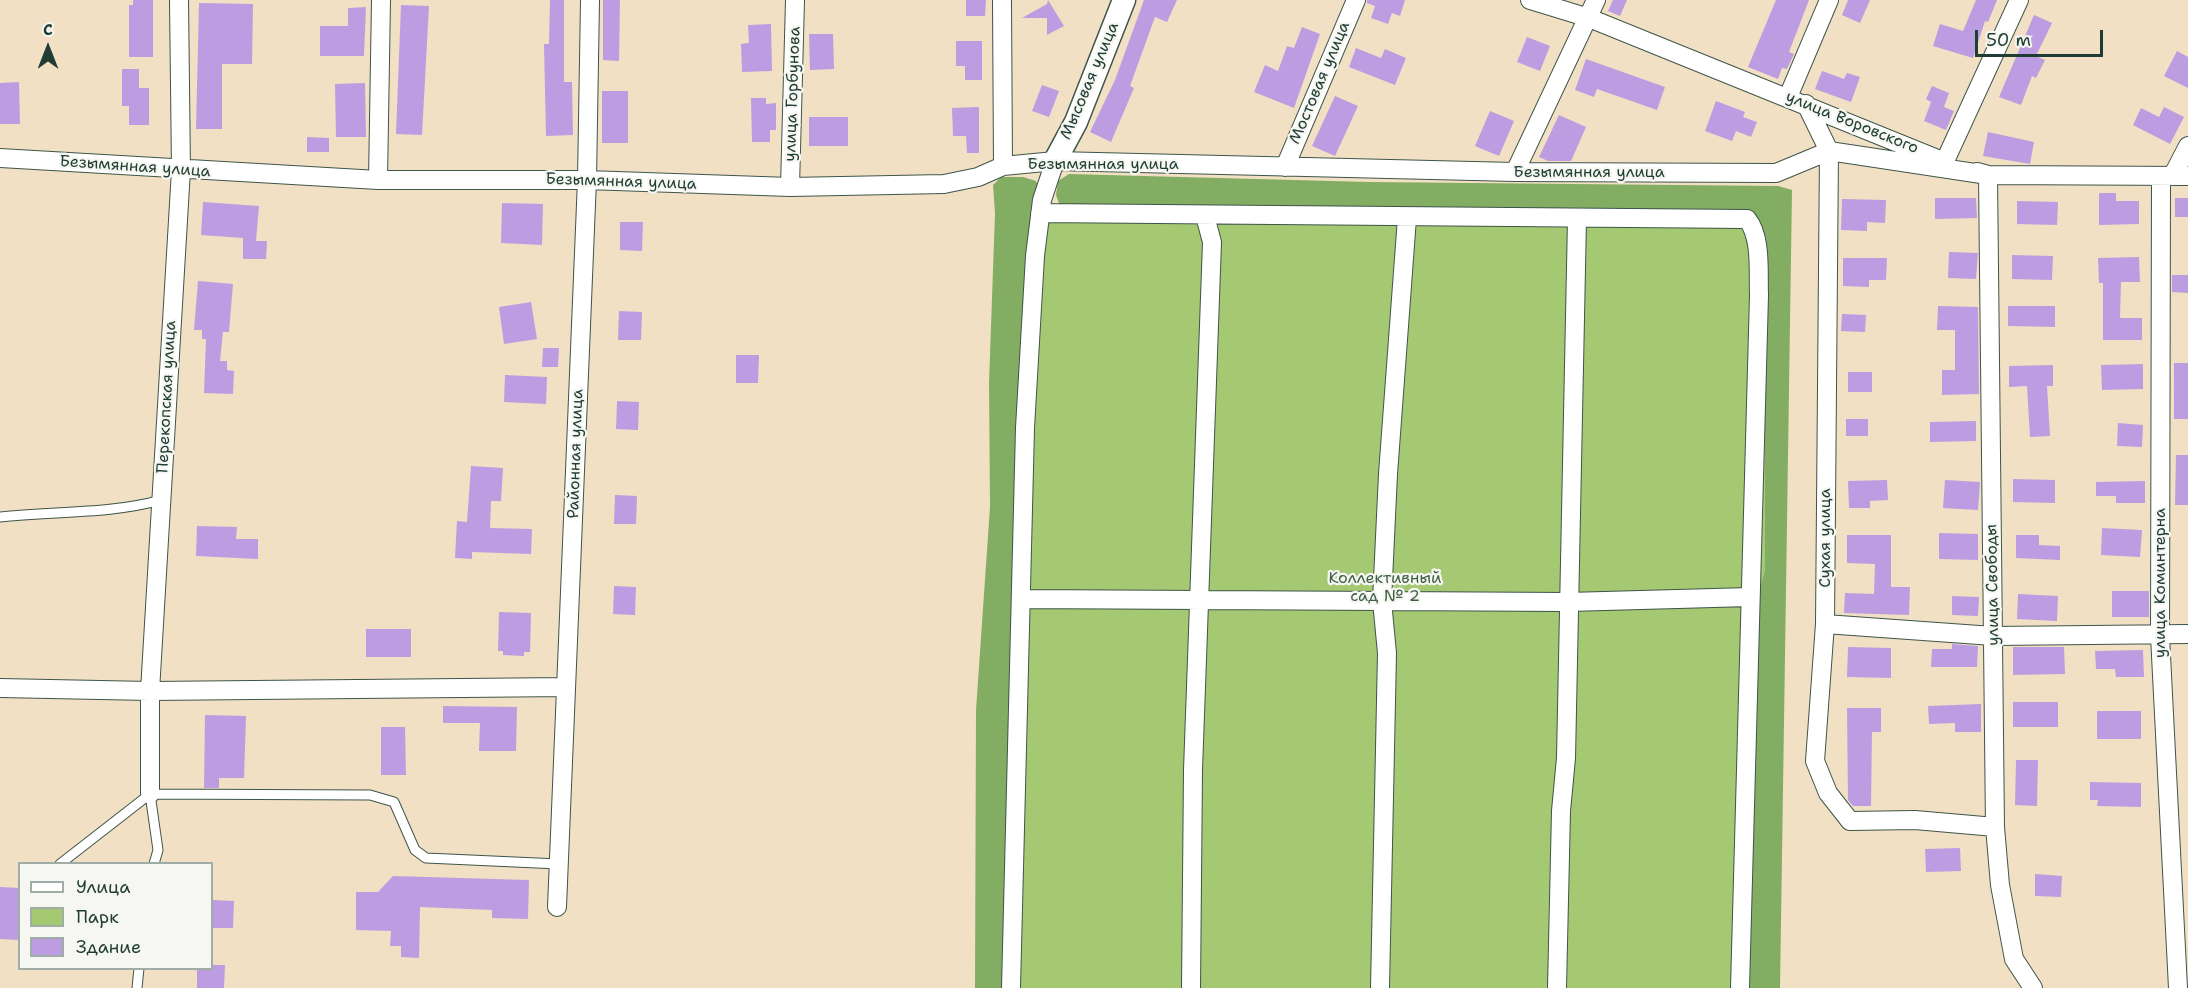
<!DOCTYPE html>
<meta charset="utf-8">
<style>
body{margin:0}
#map{position:relative;width:2188px;height:988px;overflow:hidden;background:#f1e0c3;font-family:"Shantell Sans",sans-serif}
canvas{display:block}
.legend{position:absolute;left:18px;top:862px;width:195px;height:108px;box-sizing:border-box;background:#f6f6f2;border:2px solid #a0aca6;margin:0;padding:8px 10px;list-style:none;font-size:18px;color:#1f3d34}
.legend li{display:flex;align-items:center;gap:12px;height:30px}
.legend b{width:30px;border:2px solid #a0aca6}
.north{position:absolute;left:18px;top:18px;width:60px;height:60px;-webkit-text-stroke:4px #f6f6f2;paint-order:stroke;rotate:0deg;font-size:16px;font-weight:700;line-height:24px;text-align:center;color:#1f3d34}
.north::after{content:'';display:block;margin:auto;width:21px;height:27px;background:#1f3d34;clip-path:polygon(50% 0,100% 100%,50% 72%,0 100%)}
.scale{position:absolute;left:1975px;top:30px;width:128px;height:27px;box-sizing:border-box;border:3px solid #1f3d34;border-top:0;padding-left:8px;font-size:18px;line-height:21px;white-space:nowrap;color:#1f3d34;-webkit-text-stroke:4px #f6f6f2;paint-order:stroke}
</style>
<div id="map">
<canvas width="2188" height="988"></canvas>
<ul class="legend">
<li><b style="height:8px;background:#fff"></b>Улица</li>
<li><b style="height:16px;background:#a5c972"></b>Парк</li>
<li><b style="height:16px;background:#bc9de2"></b>Здание</li>
</ul>
<div class="north">С</div>
<div class="scale">50 m</div>
</div>
<script>
const ctx = document.querySelector('canvas').getContext('2d');
ctx.lineJoin = 'round';
function fillPath(path, color) {
  ctx.fillStyle = color;
  ctx.fill(path, 'evenodd');
}
function trace(path, color, width, dash) {
  ctx.strokeStyle = color;
  ctx.lineWidth = width;
  ctx.lineCap = dash ? 'butt' : 'round';
  ctx.setLineDash(dash || []);
  ctx.stroke(path);
}
function label(font, color, halo, rows, align = 'center') {
  ctx.font = font + ' "Shantell Sans",sans-serif';
  ctx.lineWidth = 4.5;
  ctx.setLineDash([]);
  ctx.textBaseline = 'middle';
  ctx.strokeStyle = halo;
  ctx.fillStyle = color;
  for (const [text, x, y, turn = 0] of rows) {
    ctx.save();
    ctx.translate(x, y);
    ctx.rotate((+turn || 0) * Math.PI / 180);
    ctx.textAlign = isNaN(turn) ? turn : align;
    if (halo) ctx.strokeText(text, 0, 0);
    ctx.fillText(text, 0, 0);
    ctx.restore();
  }
}
const green = new Path2D(`
 M1061,209l696,7 7,56 1,298 -11,38 -8,380h-743l28,-772z`);
const forest = new Path2D(`
 M1069,174l300,8 409,4 14,4 -12,798h-34l8,-380 11,-38 -1,-298 -7,-55 -696,-8 -5,-14 2,-14z
 M1001,177h22l13,4 3,8 -36,799h-28l1,-278 14,-203 -1,-124 6,-170 -2,-28z`);
const building = new Path2D(`
 M133,0h20v57h-24v-52h4z
 M550,0h14v82h8l1,53 -27,1 -2,-92h5z
 M603,0h17l-1,61 -16,-1z
 M966,0h20l-1,16h-19z
 M1048,0l16,26 -17,9v-17h-25l25,-14z
 M1144,0h33l-10,22 -12,-5 -25,69 4,2 -23,54 -21,-10 25,-52z
 M1367,0h38l-5,16 -8,-3 -4,11 -17,-6 4,-12 -8,-3z
 M1613,0h14l-7,16 -12,-5z
 M1776,0h33l-20,52 5,2 -7,15 -5,-1 -4,11 -30,-12z
 M1848,0h22l-10,23 -18,-8z
 M1976,0h21l-9,22 -3,-1 -12,37 -40,-12 7,-22 23,7z
 M199,3l54,1 -1,60h-30v65h-26z
 M401,5l28,1 -7,129 -26,-1z
 M366,7l-2,49h-44v-30h28v-18z
 M2034,15l18,8 -16,33 9,4 -9,18 -4,-2 -11,29 -22,-8z
 M771,24l1,47 -30,1 -1,-28 8,-1 -1,-18z
 M1302,27l18,7 -26,74 -40,-16 11,-27 13,6 9,-25 7,2z
 M809,34h24l1,35 -24,1z
 M1527,37l23,9 -10,25 -23,-9z
 M956,41h26v39h-17v-14h-9z
 M1356,48l25,10 4,-9 21,9 -11,27 -46,-18z
 M2177,51l11,6v31l-24,-12z
 M1586,59l79,28 -8,23 -60,-21 -3,8 -19,-7z
 M122,69h17v19h10v37h-20v-19h-7z
 M1822,71l22,8 3,-6 13,4 -9,25 -36,-13z
 M19,82l1,42h-20v-41z
 M365,83l1,54h-30l-1,-53z
 M1042,85l17,6 -10,26 -17,-6z
 M1932,86l17,7 -5,14 10,4 -8,19 -22,-9 7,-19 -5,-3z
 M602,91h26v52h-26z
 M1335,96l23,10 -23,50 -23,-10z
 M751,98h15v6l10,-1v27h-6v12h-18z
 M1716,101l29,11 -2,5 14,5 -6,15 -15,-6 -4,10 -27,-10z
 M979,107v46h-12l-1,-17h-13l-1,-28z
 M2164,107l20,10 -14,27 -37,-19 8,-17 18,9z
 M1490,111l24,10 -15,35 -24,-10z
 M1559,115l27,12 -15,34h-23l-9,-4z
 M809,117h39v29h-39z
 M1988,132l46,10 -4,22 -47,-8z
 M307,137l22,1v14h-22z
 M2099,193h17v8h23v23l-40,1z
 M1935,198h41l1,20 -42,1z
 M2175,198h13v19h-13z
 M1842,199l44,1 -1,23 -18,-1v9l-26,-1z
 M2017,201l41,1 -1,23 -40,-1z
 M203,202l56,4 -3,35h11l-1,18h-23v-21l-42,-3z
 M502,203l41,1 -1,41 -41,-2z
 M620,222h23l-1,29 -22,-1z
 M1949,252l29,1 -2,26 -28,-1z
 M2012,255l41,1 -1,24 -40,-1z
 M2139,257l1,25h-19l-1,36h22v22h-39v-57h-4l-1,-25z
 M1843,258h44l-1,22h-17v7l-26,-1z
 M2172,275h16v18l-16,-1z
 M198,281l35,3 -4,48h-6l-3,29h7v9l7,1 -1,23 -29,-1 2,-54h-4v-9h-8z
 M531,302l6,37 -33,5 -5,-37z
 M1938,306l40,1 1,87 -37,1v-25h13v-40h-18z
 M2008,306h47v21l-47,-1z
 M619,311l23,1 -1,28h-23z
 M1842,314l24,1 -1,17 -24,-1z
 M543,348h16l-1,19h-16z
 M736,355h23l-1,28h-22z
 M2174,363h14v56h-14z
 M2143,364v25l-41,1 -1,-25z
 M2053,365v21h-6l3,50 -20,1 -3,-51 -18,1v-21z
 M1848,372h24v20h-24z
 M505,375l42,2 -1,27 -42,-2z
 M617,401l22,1 -1,28 -22,-1z
 M1846,419h22v17h-22z
 M1976,421v20l-46,1v-20z
 M2118,423l25,2 -1,22 -25,-1z
 M2176,455h12v50h-13z
 M471,466l32,2 -2,33h-10l-1,27 42,1 -1,25 -59,-2v7l-17,-1 2,-37 10,1z
 M2013,479l42,1v23l-42,-1z
 M1887,480l1,20 -18,1v7h-21l-1,-27z
 M1945,480l35,2 -2,28 -35,-2z
 M2145,481v22h-29v-7h-20v-14z
 M615,495l22,1 -1,28h-22z
 M197,526l40,1 -1,12h22v20l-62,-3z
 M2102,528l40,2 -2,27 -39,-2z
 M1939,533l39,1v26l-39,-1z
 M1847,535h44v52h19l-1,28 -65,-2 1,-20 29,1 1,-30 -28,-1z
 M2016,535h23v10l21,1v14l-44,-2z
 M614,586l22,1 -1,28 -22,-1z
 M2112,591h37v26h-37z
 M2018,594l40,2 -1,25 -40,-2z
 M1952,596l27,1 -1,19 -26,-1z
 M499,612l32,1 -1,39h-6v4l-21,-1v-4h-5z
 M366,629h45v28h-45z
 M1952,644l26,2 -1,21h-46l1,-18h20z
 M1848,647l43,1v30l-44,-1z
 M2013,647h51l1,27 -52,1z
 M2143,650l1,27h-28l-1,-8h-19l-1,-18z
 M2013,702h45v25h-45z
 M1981,704v28h-26v-9l-26,1 -1,-18z
 M443,706l74,1 -1,44h-37l1,-28h-37z
 M1847,708h34v24h-9l-1,74h-18l-5,-6z
 M2097,711h44v28h-44z
 M205,715l41,1 -2,62h-25v10h-15z
 M381,727h24l1,48h-25z
 M2016,760h22l-1,46 -22,-1z
 M2090,782l51,1v24l-44,-1 1,-6h-8z
 M1960,848l1,23 -35,1 -1,-23z
 M2035,874l27,2 -1,21 -26,-1z
 M393,876l136,4 -1,39 -36,-1v-8l-72,-3 -1,51 -18,-1v-11h-11l1,-15 -35,-1v-38h22z
 M0,887l20,1v52l-20,-1z
 M212,900l22,1 -1,27h-21z
 M212,965h13l-1,23h-27v-19h15z`);
const service = new Path2D(`
 M0,517c53,-6 111,-3 161,-17
 M150,794l8,56 -4,14
 M60,864l90,-70 220,1 24,7 21,48 11,8 133,6
 M137,988l2,-20`);
const minor = new Path2D(`
 M1002,0l1,166
 M1530,0l59,18 356,144
 M1788,97l41,-97
 M1806,104l23,47 -4,473 -10,137 13,32 22,28 65,-1 80,7
 M0,158l378,22h209l203,7 154,-3 34,-7 25,-11 52,-5 460,11 261,1 53,-22 159,24 7,652 5,58 14,74 19,29
 M1945,161l74,-161
 M1285,167l71,-167
 M1515,172l81,-172
 M1977,172l11,3 200,1
 M2173,175l15,-29
 M2161,177l-1,459 18,352
 M378,180l3,-180
 M790,187l5,-187
 M1040,213l707,6c15,18 11,54 12,76l-19,693
 M1021,599l547,3 182,-5
 M1825,624l168,12 195,-2
 M0,688l150,3 416,-4
 M150,794v-103l31,-521 -2,-170
 M557,907l30,-727 3,-180
 M1011,988l14,-560 10,-172 7,-56 13,-39
 M1191,988l2,-218 19,-528 -7,-26
 M1380,988l7,-335 -5,-52 6,-127 19,-256
 M1557,988l4,-177 5,-53 11,-539`);
const tertiary = new Path2D(`
 M1055,161l21,-39 48,-122`);
const streetNames = [
 ["Мысовая улица",1090,81,-67],
 ["Мостовая улица",1320,83,-67],
 ["улица Горбунова",793,94,-88],
 ["улица Воровского",1852,123,22],
 ["Безымянная улица",1103,165],
 ["Безымянная улица",135,167,4],
 ["Безымянная улица",1589,173],
 ["Безымянная улица",621,182,2],
 ["Перекопская улица",167,397,-87],
 ["Районная улица",576,454,-88],
 ["Сухая улица",1826,538,-90],
 ["улица Коминтерна",2161,583,-90],
 ["улица Свободы",1993,585,-91]
];
const parkNames = [
 ["Коллективный",1385,579],
 ["сад № 2",1385,597]
];
fillPath(green, '#a5c972');
fillPath(forest, '#84ad64');
fillPath(building, '#bc9de2');
trace(service, '#3e5549', 11);
trace(minor, '#3e5549', 20);
trace(tertiary, '#3e5549', 25);
trace(service, '#fff', 9);
trace(minor, '#fff', 18);
trace(tertiary, '#fff', 22);
label('16px', '#1f3d34', '#f6f6f2', streetNames);
label('16px', '#406044', '#f6f6f2', parkNames);
</script>
